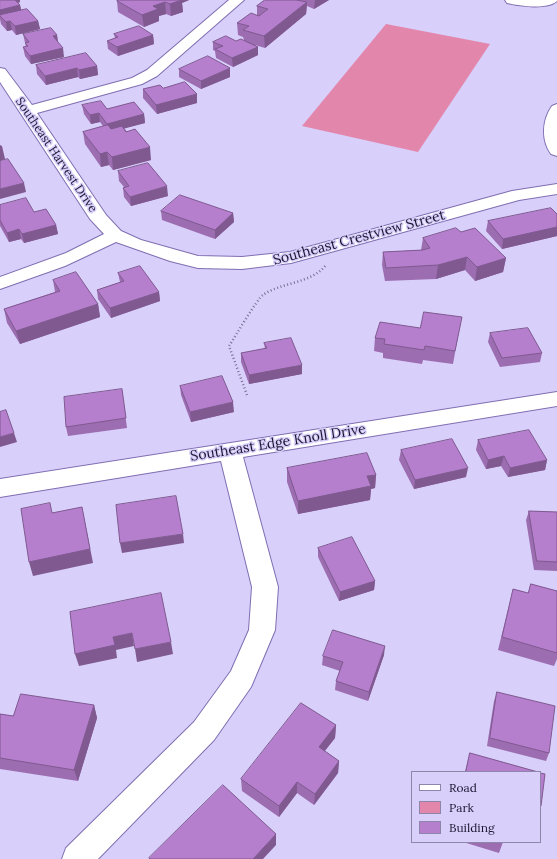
<!DOCTYPE html>
<style>
body{margin:0}
#map{position:relative;width:557px;height:859px;overflow:hidden;background:#d8cffb;font-family:Lora,serif}
canvas{display:block}
.legend{position:absolute;left:411px;top:771px;width:130px;height:72px;box-sizing:border-box;background:#d8cffb;border:1px solid #8d85aa;margin:0;padding:5px 7px;list-style:none;font-size:12px;color:#1d1530}
.legend li{display:flex;align-items:center;gap:8px;height:20px}
.legend b{width:20px;border:1px solid #8d85aa}
</style>
<div id="map">
<canvas width="557" height="859"></canvas>
<ul class="legend">
<li><b style="height:5px;background:#fff"></b>Road</li>
<li><b style="height:11px;background:#e386ab"></b>Park</li>
<li><b style="height:11px;background:#b57fcd"></b>Building</li>
</ul>
</div>
<script>
const ctx = document.querySelector('canvas').getContext('2d');
ctx.lineJoin = 'round';
function fillPath(path, color) {
  ctx.fillStyle = color;
  ctx.fill(path, 'evenodd');
}
function trace(path, color, width, dash) {
  ctx.strokeStyle = color;
  ctx.lineWidth = width;
  ctx.lineCap = dash ? 'butt' : 'round';
  ctx.setLineDash(dash || []);
  ctx.stroke(path);
}
function label(font, color, halo, rows, align = 'center') {
  ctx.font = font + ' Lora,serif';
  ctx.lineWidth = 3;
  ctx.setLineDash([]);
  ctx.textBaseline = 'middle';
  ctx.strokeStyle = halo;
  ctx.fillStyle = color;
  for (const [text, x, y, turn = 0] of rows) {
    ctx.save();
    ctx.translate(x, y);
    ctx.rotate((+turn || 0) * Math.PI / 180);
    ctx.textAlign = isNaN(turn) ? turn : align;
    if (halo) ctx.strokeText(text, 0, 0);
    ctx.fillText(text, 0, 0);
    ctx.restore();
  }
}
const green = new Path2D(`
 M386,24l104,20 -72,108 -116,-26z`);
const path = new Path2D(`
 M247,395l-18,-49c6,-9 28,-47 34,-51 18,-13 48,-11 63,-30`);
const minor = new Path2D(`
 M229,0h15l-87,76 -15,8 -105,29 69,102 15,16 20,9 57,16 44,1 48,-5 222,-61 45,-7v10l-38,6 -228,63 -49,6 -44,-1 -28,-7 -54,-19 -51,24 -65,23v-12l66,-24 38,-19 -14,-15 -90,-137v-14l5,1 27,36 100,-27 15,-8z
 M505,0h52v1c-9,9 -38,5 -50,2z
 M557,104v52l-6,-2c-10,-14 -9,-34 1,-48z
 M557,392v14l-314,51 35,130 -3,43 -24,57 -37,53 -116,119h-36l4,-11 128,-126 37,-51 18,-41 3,-43 -31,-126 -221,36v-18z`);
const wall = new Path2D(`
 M0,0l20,2 -2,1 2,2 1,5 17,11 2,8 -24,6 -4,-5 -5,1 -6,-7 -1,-5z
 M119,0h70l-7,3 1,9 -12,4 -5,-2 -7,2v5l-15,6 -26,-15 -1,-11z
 M265,0h64l-15,9 -7,-3 -1,8 -41,34 -10,-3 3,2v8l-25,12 -17,-9 -1,-7 -2,-1v-8l23,-1 8,-1 -1,-3 -5,-2 -1,-12 20,-8v-9z
 M23,34l34,1 1,8 6,14 -33,7 -6,-8 -2,-9h3z
 M114,34l39,1 1,9 -36,12 -10,-7 -1,-8 8,-3z
 M36,65l61,1 1,9 -18,4 -2,-2 -32,8 -9,-11z
 M179,69l51,8 -29,12 -22,-12z
 M163,88l34,6v9l-40,11 -14,-16v-9z
 M82,105l62,9 1,9 -21,5 27,32 -38,10 -4,-5 -8,2 -16,-23 -2,-12 20,-6 -3,-4 -9,2 -7,-10z
 M118,171l50,25 -37,10 -7,-9 -1,-9 1,-1 -5,-6z
 M0,205l34,7 22,13 2,9 -34,9 -3,-4 -12,3 -9,-16z
 M161,211l72,2 1,9 -19,17 -53,-19z
 M557,214v22l-55,13 -16,-18 2,-10z
 M461,232l45,26 -3,14 -28,9 -10,-11 -29,9 -51,2 -3,-16 1,-13 38,-2 2,-12z
 M118,273l41,19 1,9 -49,17 -13,-19 -1,-9 23,-8z
 M53,280l45,24 2,13 -80,27 -13,-21 -3,-14 51,-17z
 M420,328l39,3 -6,33 -30,-4 -1,4 -39,-6v-5l-9,-2 1,-13z
 M490,333l52,20 -2,9 -40,5 -12,-25z
 M264,343l38,31 -53,10 -8,-22v-9l24,-4z
 M180,386l54,26 -43,10 -10,-27z
 M122,389l5,39 -59,8 -2,-9z
 M478,440l69,20 -2,10 -37,7 -7,-11 -15,3 -10,-19z
 M401,450l65,27 -52,12 -15,-29z
 M287,468l89,7 -1,13 -4,1 -1,11 -72,14 -11,-32z
 M529,511l28,1v59l-23,-1 -8,-50z
 M318,548l57,33 -1,9 -35,11 -21,-44z
 M531,584l26,7v68l-3,7 -56,-16 15,-61 15,4z
 M384,655l-16,46 -33,-11 1,-9 4,-10 -18,-6 1,-9z
 M497,692l52,61 -3,8 -59,-15 7,-45z
 M94,705l3,13 -19,63 -78,-12v-55l13,2z
 M336,725l-1,13 -10,13 14,10 -1,12 -24,32 -17,-12 -18,24 -37,-26 -1,-12z
 M470,753l68,19h-73z
 M463,842h40l-4,11z`);
const shadedWall = new Path2D(`
 M12,0h8v2l-7,2z
 M180,0h9l-7,3 1,9 -12,4 -1,-12z
 M315,0h14l-15,9z
 M165,2l1,12 -7,2v5l-15,6 -2,-12 11,-9z
 M307,2l-1,12 -41,34 -1,-12z
 M20,5l2,9 -22,2v-6z
 M10,21l2,9 -5,1 -1,-9z
 M38,21l2,8 -24,6 -1,-9z
 M57,35l1,8 -5,-7z
 M153,35l1,9 -36,12 -1,-9z
 M258,47v8l-25,12 -1,-9z
 M63,48l1,9 -33,7 -1,-8z
 M97,66l1,9 -18,4 -1,-9z
 M77,68l1,9 -32,8 -1,-9z
 M230,68v9l-29,12v-8z
 M197,94v9l-40,11 -1,-9z
 M99,113l1,9 -9,2 -1,-9z
 M144,114l1,9 -37,10 -1,-9z
 M0,145l2,1 3,13 -5,2z
 M150,147l1,13 -38,10 -1,-13z
 M107,152l2,13 -8,2 -1,-13z
 M24,183l2,9 -26,7v-10z
 M167,186l1,10 -37,10 -1,-9z
 M233,213l1,9 -19,17v-9z
 M56,225l2,9 -34,9 -2,-9z
 M557,227v9l-55,13 1,-10z
 M19,229l2,10 -12,3 -2,-9z
 M467,257l-2,13 -29,9 2,-14z
 M506,258l-3,14 -28,9 2,-14z
 M159,292l1,9 -49,17 -1,-10z
 M98,304l2,13 -80,27 -4,-13z
 M302,365v9l-53,10v-9z
 M233,402l1,10 -43,10 -1,-10z
 M14,433l3,9 -17,5v-10z
 M504,456l-3,10 -15,3 2,-9z
 M547,460l-2,10 -37,7 2,-9z
 M468,468l-2,9 -52,12 1,-9z
 M376,475l-1,13 -4,1 -1,11 -72,14v-13l69,-25z
 M82,507l11,56 -60,13 -4,-14z
 M183,534l1,9 -62,10 -2,-10z
 M375,581l-1,9 -35,11 1,-9z
 M132,633l2,13 -18,4 1,8 -38,8 -4,-12 38,-17z
 M171,642l2,12 -36,8 -2,-13z
 M385,646l-1,9 -16,46 1,-9z
 M94,705l3,13 -19,63 -4,-11z
 M336,725l-1,13 -17,21 1,-12z
 M339,761l-1,12 -24,32 1,-11z
 M297,782v11l-18,24v-11z
 M276,834v11l-13,14h-10z`);
const building = new Path2D(`
 M0,0h15l5,5 -20,5z
 M119,0h63l-12,4 -5,-2 -12,4 5,3 -16,6 -25,-14z
 M265,0h31l11,2 -43,34 -21,-6 6,-4 -12,-3 14,-10 8,3 9,-7 -11,-3z
 M27,9l11,12 -23,5 -5,-5 -4,1 -6,-6v-1z
 M139,26l14,9 -36,12 -10,-6 11,-4 -4,-3z
 M51,28l6,7 -4,1 10,12 -33,8 -7,-9 5,-1 -3,-3 4,-1 -6,-8z
 M226,36l10,5 5,-2 17,8 -26,11 -17,-9 8,-3 -10,-4z
 M86,53l11,13 -18,4 -2,-2 -32,8 -9,-11z
 M208,56l22,12 -29,13 -22,-12z
 M185,82l12,12 -41,11 -13,-16 17,-4 3,3z
 M101,101l6,8 27,-7 10,12 -37,10 -8,-11 -9,2 -8,-10z
 M108,125l3,4 11,-3 4,6 9,-3 15,18 -38,10 -5,-5 -7,2 -17,-22z
 M8,159l16,24 -24,6v-28z
 M148,163l19,23 -37,11 -7,-9 6,-2 -11,-15z
 M180,195l53,18 -18,17 -54,-19z
 M26,198l8,14 12,-3 10,16 -34,9 -3,-5 -12,4 -7,-13v-15z
 M551,208l6,6v13l-54,12 -15,-18z
 M456,228l5,4 14,-4 31,30 -29,9 -10,-10 -29,8 -52,3 -3,-16 40,-2 7,-2 -7,-10z
 M140,266l19,26 -49,16 -13,-18 27,-9 -6,-8z
 M76,272l22,32 -82,27 -12,-22 56,-18 -7,-11z
 M424,312l38,5 -7,34 -30,-5 -1,4 -40,-6 1,-5 -10,-1 5,-16 40,6z
 M528,328l14,25 -40,5 -12,-25z
 M291,338l11,27 -53,10 -8,-22 26,-5 -3,-5z
 M222,376l11,26 -43,10 -10,-26z
 M122,389l4,29 -60,9 -2,-30z
 M6,410l8,23 -14,4v-25z
 M529,430l18,30 -37,8 -6,-12 -16,4 -10,-20z
 M452,439l16,29 -53,12 -14,-30z
 M367,453l9,22 -9,1 4,10 -73,15 -11,-33z
 M176,496l7,38 -63,9 -4,-38z
 M50,503l2,10 30,-6 8,42 -61,13 -8,-53z
 M529,511l28,1v50l-20,-1z
 M352,537l23,44 -35,11 -22,-44z
 M531,584l26,7v62l-55,-16 11,-48 15,4z
 M161,593l10,49 -36,7 -3,-16 -19,4 2,8 -40,9 -5,-42z
 M333,630l52,16 -16,46 -33,-11 7,-19 -20,-6z
 M497,692l58,14 -6,47 -59,-15z
 M21,694l73,11 -20,65 -74,-12v-44l13,2z
 M301,703l35,22 -17,22 20,14 -24,33 -18,-12 -18,24 -38,-27z
 M470,753l68,19h-72z
 M540,773l5,1 -4,32h-1z
 M223,785l53,49 -23,25h-103l-1,-1z`);
const farStreetnames = [
 ["Southeast Harvest Drive",56,155,56]
];
const streetNames = [
 ["Southeast Crestview Street",359,238,-15],
 ["Southeast Edge Knoll Drive",278,443,-9]
];
fillPath(green, '#e386ab');
trace(minor, '#806eb1', 2);
trace(path, '#797093', 2.5, [1, 2.5]);
fillPath(minor, '#fff');
fillPath(wall, '#9c6db0');
fillPath(shadedWall, '#7f5990');
fillPath(building, '#b57fcd');
trace(building, '#7f5990', 1);
label('12px', '#1d1530', '#d8cffb', farStreetnames);
label('14px', '#1d1530', '#d8cffb', streetNames);
</script>
